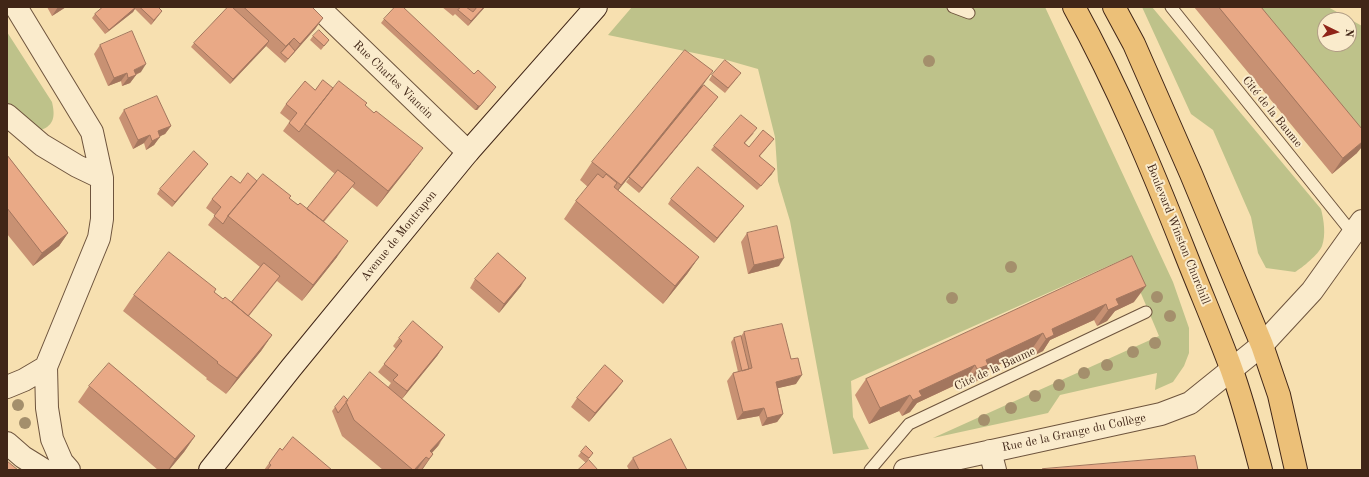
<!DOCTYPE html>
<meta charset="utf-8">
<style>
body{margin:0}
#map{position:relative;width:1369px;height:477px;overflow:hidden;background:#f7e0b0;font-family:"Old Standard TT",serif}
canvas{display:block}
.frame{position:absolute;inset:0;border:8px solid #412617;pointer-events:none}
.north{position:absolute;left:1317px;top:12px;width:40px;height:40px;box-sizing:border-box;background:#faebcc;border:1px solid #b09c84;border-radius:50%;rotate:95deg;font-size:11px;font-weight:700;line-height:16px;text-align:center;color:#412617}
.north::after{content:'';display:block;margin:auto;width:14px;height:18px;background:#8f2418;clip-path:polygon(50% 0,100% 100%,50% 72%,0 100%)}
</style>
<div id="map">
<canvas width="1369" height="477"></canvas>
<div class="frame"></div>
<div class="north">N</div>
</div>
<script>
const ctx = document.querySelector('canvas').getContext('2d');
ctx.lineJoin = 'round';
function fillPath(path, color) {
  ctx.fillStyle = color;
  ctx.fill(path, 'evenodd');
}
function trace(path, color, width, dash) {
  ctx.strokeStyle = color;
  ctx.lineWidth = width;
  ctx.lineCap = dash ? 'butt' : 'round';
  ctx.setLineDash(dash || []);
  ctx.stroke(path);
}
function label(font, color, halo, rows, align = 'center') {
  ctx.font = font + ' "Old Standard TT",serif';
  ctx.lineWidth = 4;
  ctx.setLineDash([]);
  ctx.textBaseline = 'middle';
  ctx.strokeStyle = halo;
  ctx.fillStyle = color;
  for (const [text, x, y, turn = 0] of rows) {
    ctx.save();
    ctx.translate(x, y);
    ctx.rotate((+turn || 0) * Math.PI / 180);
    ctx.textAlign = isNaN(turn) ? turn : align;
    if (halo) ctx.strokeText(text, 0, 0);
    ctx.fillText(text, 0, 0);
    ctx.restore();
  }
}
const green = new Path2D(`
 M632,7h413l128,275 16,46v25l-5,13 -11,16 -18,8 2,-17 -97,22 -12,18 -115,25 226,-102 -33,-78 -275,123 2,36 16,32 -36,5 -43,-233 -12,-40 -3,-44 -17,-68 -35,-10 -115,-24z
 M1142,7h10l169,202c3,12 5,26 1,37 -3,8 -20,22 -27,26l-29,-4 -8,-15 -7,-36 -38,-87 -22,-16z
 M1246,7h82l34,19v117zM1325,20h24v24h-24z
 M7,32l45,70c3,13 3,23 -11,28l-34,-25z`);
const lane = new Path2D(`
 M953,7l16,6
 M1171,7l182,227
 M870,470l39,-46 237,-112`);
const street = new Path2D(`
 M16,7l76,125 10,46v41l-3,19 -53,129 1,41 5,31 10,23 7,8
 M318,7l150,145
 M7,115l35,30 35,21 25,12
 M7,387l17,-7 22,-13
 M7,443l16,14 21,13
 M990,451l5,19
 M905,470l256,-56 29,-11 72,-58 50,-54 50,-70`);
const secondary = new Path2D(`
 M210,470l81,-102 177,-216 128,-145`);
const primary = new Path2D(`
 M1074,7c44,80 79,164 112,248 15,38 31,75 45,113 12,33 21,68 30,102
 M1114,7l20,37 57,130 71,171 17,50 17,75`);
const trees = [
 [929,61],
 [1011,267],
 [1157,297],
 [952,298],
 [1170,316],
 [1155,343],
 [1133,352],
 [1107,365],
 [1084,373],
 [1059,385],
 [1035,396],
 [18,405],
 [1011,408],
 [984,420],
 [25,423]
];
const wall = new Path2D(`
 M47,7h19l-14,9z
 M103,7h55l1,8 -8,10 -16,-16 -2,3 -28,22 -13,-16 3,-4z
 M228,7h84l11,11 -8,11 -30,34 -19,-17 -36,38 -39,-37 3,-4z
 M442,7h43l-17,19 -13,-12 -2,2z
 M1194,7h67l96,146 -25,21z
 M384,19l90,55 19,17 -16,19h-2l-94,-87z
 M313,36l16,4 -8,10 -11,-10z
 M100,45l41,27 -5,3 -6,8 -8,3 -1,-5 -13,5 -14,-32z
 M712,75l26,2 -13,16 -16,-13z
 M703,85l12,16 -76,92 -13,-11 15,-19 -23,27 81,67 -12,17 -24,30 -99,-85 12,-18 12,-14 -8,-7 12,-18z
 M333,88l33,18 45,58 -34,43 -25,-20 -28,35 13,35 -35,44 -25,-20 -28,35 23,19 -11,16 -35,43 -20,-15 1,-1 -84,-67 11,-16 80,-3 9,7 9,3 28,-35 -52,-42 7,-10 -9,-7 6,-9 28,-16 17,-2 32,17 9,7 9,4 28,-35 -52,-43 7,-10 -10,-8 6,-9 29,-14z
 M124,110l47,16 -6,8 -5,2 -6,9 -8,5 -2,-7 -11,6 -14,-31z
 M754,133l-9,10 4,4 22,-4 -11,13 12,18 -15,16 -46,-40 3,-4z
 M7,155l61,78 -9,13 -26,20 -26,-32z
 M208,164l-36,43 -15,-13 3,-5z
 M671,199l73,7 -30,37 -46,-39z
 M747,233l32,33 -31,8 -7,-32z
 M1132,256l2,46 -19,9 -8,10 -10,5 -3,-6 -44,20 -7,11 -8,4 -3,-6 -49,23 -6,9 -11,4 -2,-4 -47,22 -7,9 -8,4 -3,-5 -30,13 -14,-29 11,-16z
 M475,279l46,7 -22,27 -29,-25z
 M744,332l52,52 -18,4 5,26 -6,8 -15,4 -3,-10 -22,4 -10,-39 6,-8 5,-1 -7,-30 3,-4 7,-2z
 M399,338l44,9 -6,9 -35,43 43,36 -7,11 -6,7 1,1 -11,16h-39l-41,-34 -10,-25 3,-4 13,-7 40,-13 3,-4 -13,-11 18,-23 -3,-3z
 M623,381l-6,8 -28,33 -18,-15 6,-9z
 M89,386l106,50 -11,16 -15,18h-11l-80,-68z
 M280,448l2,2 50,20h-68z
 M581,452l9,5 -4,6 -8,-7z
 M633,458l54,12h-58l-2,-4z`);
const shadedWall = new Path2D(`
 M58,7h8l-14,9z
 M136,7l-3,5 -28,22 4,-4z
 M484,7h1l-17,19 3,-5z
 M162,11l-3,4 -8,10 3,-5z
 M323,18l-8,11 -30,34 15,-19z
 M294,38l-8,11 -5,4 5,-7z
 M269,41l-3,5 -36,38 3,-5z
 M146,64l-5,8 -12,5 7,-2 -6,8 -8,3 12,-16z
 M713,71l-13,18 -92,114 13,-18z
 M127,73l-6,8 -13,5 6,-8z
 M496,87l-19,23h-2l3,-4z
 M718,97l-3,4 -76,92 3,-5z
 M171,126l-6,8 -13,6 6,-9z
 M150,135l-6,8 -11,6 5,-9z
 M160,137l-6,8 -8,5 6,-9z
 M1362,142v5l-5,6 -25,21 11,-16z
 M423,148l-12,16 -34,43 11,-16z
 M208,164l-3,4 -33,39 3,-5z
 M775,169l-3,5 -15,16 4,-4z
 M744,206l-3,4 -27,33 3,-5z
 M68,233l-9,13 -26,20 9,-13z
 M348,241l-11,16 -35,44 11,-16z
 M699,257l-12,17 -24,30 12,-18z
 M784,258l-5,8 -31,8 6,-9z
 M526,278l-5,8 -22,27 5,-9z
 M1146,286l-12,16 -19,9 -8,10 -10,5 19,-27z
 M1106,304l-12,16 -44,20 -7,11 -8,4 11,-16 6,-10z
 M1043,333l-11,16 -49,23 -6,9 -11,4 11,-16 9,-9z
 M272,335l-11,16 -35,43 11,-16z
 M443,347l-6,9 -35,43 5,-8z
 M975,365l-11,16 -47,22 -7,9 -8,4 17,-25z
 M802,375l-6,9 -26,6 6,-8z
 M623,381l-6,8 -28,33 6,-9z
 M910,395l-11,16 -30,13 11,-16z
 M764,408l-5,8 -22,4 6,-8z
 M783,414l-6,8 -15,4 5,-8z
 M445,435l-8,11 4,-4 -3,4 -11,12 3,-7z
 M195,436l-11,16 -15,18h-1l7,-11z
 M433,454l-11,16h-1l8,-11z
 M426,457l-9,13h-3z`);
const building = new Path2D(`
 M103,7h33l-27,23 -14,-16z
 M140,7h18l4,4 -8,9z
 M228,7h4l37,34 -36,38 -39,-36z
 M244,7h68l11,11 -23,26 -6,-6 -8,8z
 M395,7h8l71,67 4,-4 18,17 -16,19h-2l-94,-87z
 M461,7h5l7,5 4,-5h7l-13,14 -13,-11z
 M1219,7h42l101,122v13l-19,16z
 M319,30l10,10 -5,6 -11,-10z
 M132,31l14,33 -12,6 2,5 -8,3 -1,-5 -13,5 -14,-33z
 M289,44l6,7 -7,8 -7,-6z
 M685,50l28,21 -92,114 -29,-23z
 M725,60l16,13 -13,15 -16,-13z
 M323,80l10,8 -28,36 -6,8 -10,-9 8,-10 -11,-9 19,-23 10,9z
 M339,81l28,22 -2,2 9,8 2,-2 47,37 -35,43 -83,-67z
 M704,85l14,12 -76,91 -13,-11z
 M157,96l14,30 -13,5 2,6 -8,4 -2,-6 -12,5 -14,-30z
 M741,115l16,13 -13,15 5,4 14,-17 11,9 -15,17 16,13 -14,17 -47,-40z
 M194,151l14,13 -33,38 -15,-13z
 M7,155l61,78 -26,20 -35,-45z
 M698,167l46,39 -27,32 -46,-39z
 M338,170l17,13 -32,38 -16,-12z
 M248,173l9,8 -29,35 -5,8 -9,-8 7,-9 -9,-8 19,-23 9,7z
 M263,174l28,22 -2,2 9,7 2,-2 48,38 -35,44 -85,-69z
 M598,174l5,4 3,-4 11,9 -3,4 85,70 -24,29 -99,-85z
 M777,226l7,32 -30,7 -7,-32z
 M169,252l47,37 -2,3 9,7 2,-2 47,38 -35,43 -20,-15 1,-1 -84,-67z
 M498,253l28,25 -22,26 -29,-25z
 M1132,256l14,30 -30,13 3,6 -11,5 -2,-6 -54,25 2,6 -8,4 -3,-6 -57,27 2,5 -11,4 -2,-4 -56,26 3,5 -9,4 -3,-5 -30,13 -14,-29z
 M264,263l16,13 -32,40 -16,-14z
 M413,321l30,26 -36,44 -14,-11 5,-5 -14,-11 18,-23 -3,-3z
 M782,324l9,35 7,-1 4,17 -26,7 7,32 -16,4 -3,-10 -21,4 -10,-39 19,-5 -8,-36z
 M741,336l8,33 -7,2 -8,-33z
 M109,363l86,73 -20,23 -86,-73z
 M605,365l18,16 -28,32 -18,-15z
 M370,372l75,63 -15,16 3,3 -4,5 -3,-2 -12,13h-1l-59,-50 -8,-18z
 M344,396l4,4 -10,13 -3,-6z
 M293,437l39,33h-65l4,-5 -2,-2 11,-15 2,2z
 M671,439l16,31h-48l-6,-12z
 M586,446l7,7 -4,5 -8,-6z
 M1195,456l3,14h-157l1,-1z
 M589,460l9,10h-20z
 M7,461l11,9h-11z`);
const streetNames = [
 ["Rue Charles Viancin",393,80,44],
 ["Cité de la Baume",1272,112,51],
 ["Boulevard Winston Churchill",1178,234,68],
 ["Avenue de Montrapon",399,236,-51],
 ["Cité de la Baume",995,369,-25],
 ["Rue de la Grange du Collège",1074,433,-12]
];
fillPath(green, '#bec28a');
trace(lane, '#6e543d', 13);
trace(street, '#6e543d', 24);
trace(secondary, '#412617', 24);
trace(primary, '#412617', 24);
trace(lane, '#faebcc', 11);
trace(street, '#faebcc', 22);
trace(secondary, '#faebcc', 22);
trace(primary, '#ecc078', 22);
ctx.fillStyle = '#a48f6c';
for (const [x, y] of trees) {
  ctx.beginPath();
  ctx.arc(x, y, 6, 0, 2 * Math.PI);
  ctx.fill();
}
fillPath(wall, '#c89173');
fillPath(shadedWall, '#a3765e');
fillPath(building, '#e9a986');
trace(building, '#a3765e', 1);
label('12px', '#412617', '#faebcc', streetNames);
</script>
